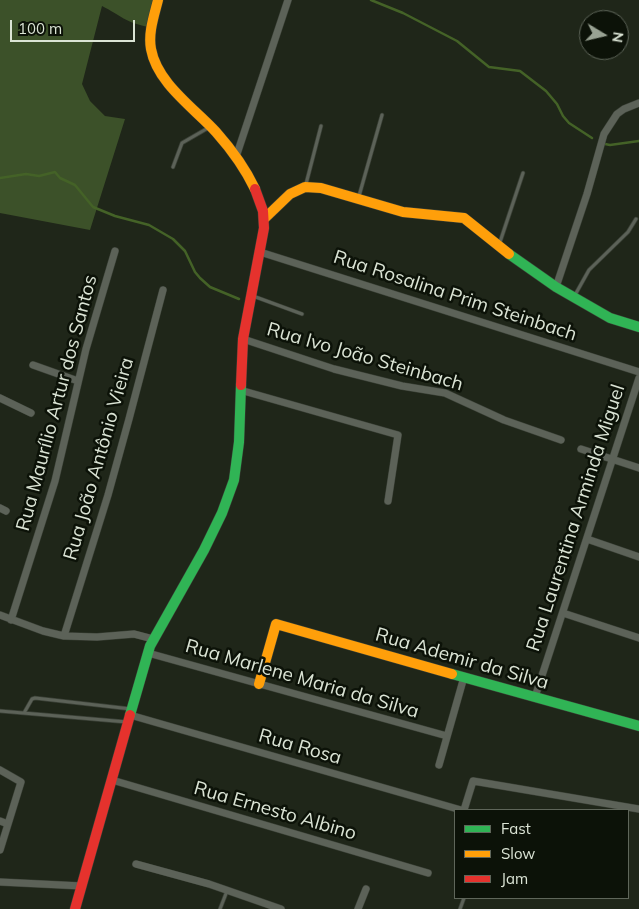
<!DOCTYPE html>
<meta charset="utf-8">
<style>
body{margin:0}
#map{position:relative;width:639px;height:909px;overflow:hidden;background:#1f2619;font-family:Mulish,sans-serif}
canvas{display:block}
.legend{position:absolute;left:454px;top:809px;width:175px;height:90px;box-sizing:border-box;background:#0c1208;border:1px solid #5f665a;margin:0;padding:6px 9px;list-style:none;font-size:15px;color:#dbe4d5}
.legend li{display:flex;align-items:center;gap:10px;height:25px}
.legend b{width:25px;border:1px solid #5f665a}
.north{position:absolute;left:579px;top:10px;width:50px;height:50px;box-sizing:border-box;background:#0c1208;border:1px solid #5f665a;border-radius:50%;rotate:99deg;font-size:14px;font-weight:700;line-height:20px;text-align:center;color:#dbe4d5}
.north::after{content:'';display:block;margin:auto;width:18px;height:22px;background:#99a293;clip-path:polygon(50% 0,100% 100%,50% 72%,0 100%)}
.scale{position:absolute;left:10px;top:20px;width:125px;height:22px;box-sizing:border-box;border:2px solid #dbe4d5;border-top:0;padding-left:6px;font-size:15px;line-height:18px;white-space:nowrap;color:#dbe4d5;-webkit-text-stroke:4px #0c1208;paint-order:stroke}
</style>
<div id="map">
<canvas width="639" height="909"></canvas>
<ul class="legend">
<li><b style="height:6px;background:#30b455"></b>Fast</li>
<li><b style="height:6px;background:#ff9f0a"></b>Slow</li>
<li><b style="height:6px;background:#e5322d"></b>Jam</li>
</ul>
<div class="north">N</div>
<div class="scale">100 m</div>
</div>
<script>
const ctx = document.querySelector('canvas').getContext('2d');
ctx.lineJoin = 'round';
function fillPath(path, color) {
  ctx.fillStyle = color;
  ctx.fill(path, 'evenodd');
}
function trace(path, color, width, dash) {
  ctx.strokeStyle = color;
  ctx.lineWidth = width;
  ctx.lineCap = dash ? 'butt' : 'round';
  ctx.setLineDash(dash || []);
  ctx.stroke(path);
}
function label(font, color, halo, rows, align = 'center') {
  ctx.font = font + ' Mulish,sans-serif';
  ctx.lineWidth = 5;
  ctx.setLineDash([]);
  ctx.textBaseline = 'middle';
  ctx.strokeStyle = halo;
  ctx.fillStyle = color;
  for (const [text, x, y, turn = 0] of rows) {
    ctx.save();
    ctx.translate(x, y);
    ctx.rotate((+turn || 0) * Math.PI / 180);
    ctx.textAlign = isNaN(turn) ? turn : align;
    if (halo) ctx.strokeText(text, 0, 0);
    ctx.fillText(text, 0, 0);
    ctx.restore();
  }
}
const green = new Path2D(`
 M0,0h155l-6,27c-23,-4 -29,-12 -47,-21l-20,78 8,17 15,15 20,3 -35,111 -90,-17z`);
const stream = new Path2D(`
 M371,0l32,13 54,28 32,26 31,4 26,20 11,13 6,12 6,7 23,15
 M605,144l5,1 29,-4
 M0,178l26,-4 13,2 16,-4 5,6 15,7 18,22 22,9 34,9 24,14 12,12 10,21 5,6 10,9 29,12`);
const lane = new Path2D(`
 M173,167l9,-24 26,-15
 M306,184l15,-58
 M359,196l23,-81
 M500,242l23,-69
 M575,295l14,-25 39,-38 8,-13
 M253,296l49,18
 M0,711l127,11
 M24,713l8,-14 3,-1 96,11
 M220,909l7,-18
 M460,909l4,-11`);
const street = new Path2D(`
 M236,157l52,-157
 M260,252l379,120
 M556,287l31,-93 17,-60 13,-20 7,-5 15,-6
 M243,339l91,30 68,17 43,7 59,27 57,20
 M33,365l45,16
 M240,390l158,45 -10,66
 M0,398l31,15
 M581,449l58,19
 M0,508l6,3
 M587,539l52,18
 M563,613l76,25
 M0,615l43,16 21,5 33,1 37,-3 19,5
 M11,620l44,-139 31,-132 29,-98
 M64,636l44,-141 21,-76 34,-129
 M148,653l299,83
 M535,697l104,-319
 M130,715l331,95
 M439,765l25,-88
 M0,770l21,12 -21,68
 M112,780l316,93
 M464,810l9,-29 166,28
 M0,821l8,3
 M136,864l73,20 72,25
 M0,882l82,4
 M358,909l8,-20`);
const fast = new Path2D(`
 M509,254l47,33 54,31 29,9
 M452,674l187,52
 M130,715l20,-69 54,-96 18,-37 12,-33 5,-38 2,-57`);
const slow = new Path2D(`
 M158,0c-4,16 -10,33 -7,49 6,34 43,59 65,83 16,18 29,36 39,57
 M265,218l25,-24 15,-7 16,1 82,24 61,6 45,36
 M259,684l17,-60 176,50`);
const jam = new Path2D(`
 M241,385l2,-46 21,-111 -1,-17 -8,-22
 M75,909l55,-194`);
const streetNames = [
 ["Rua Rosalina Prim Steinbach",455,296,18],
 ["Rua Ivo João Steinbach",365,357,16],
 ["Rua Maurílio Artur dos Santos",57,403,-75],
 ["Rua João Antônio Vieira",99,459,-74],
 ["Rua Laurentina Arminda Miguel",576,518,-72],
 ["Rua Ademir da Silva",462,659,16],
 ["Rua Marlene Maria da Silva",302,679,16],
 ["Rua Rosa",300,747,16],
 ["Rua Ernesto Albino",275,811,16]
];
fillPath(green, '#3c5129');
trace(stream, '#446227', 2.5);
trace(lane, '#3b4137', 4.5);
trace(street, '#3b4137', 8);
trace(fast, '#3b4137', 11);
trace(slow, '#3b4137', 11);
trace(jam, '#3b4137', 11);
trace(lane, '#5c6258', 3);
trace(street, '#5c6258', 7);
trace(fast, '#30b455', 10);
trace(slow, '#ff9f0a', 10);
trace(jam, '#e5322d', 10);
label('19px', '#dbe4d5', '#0c1208', streetNames);
</script>
